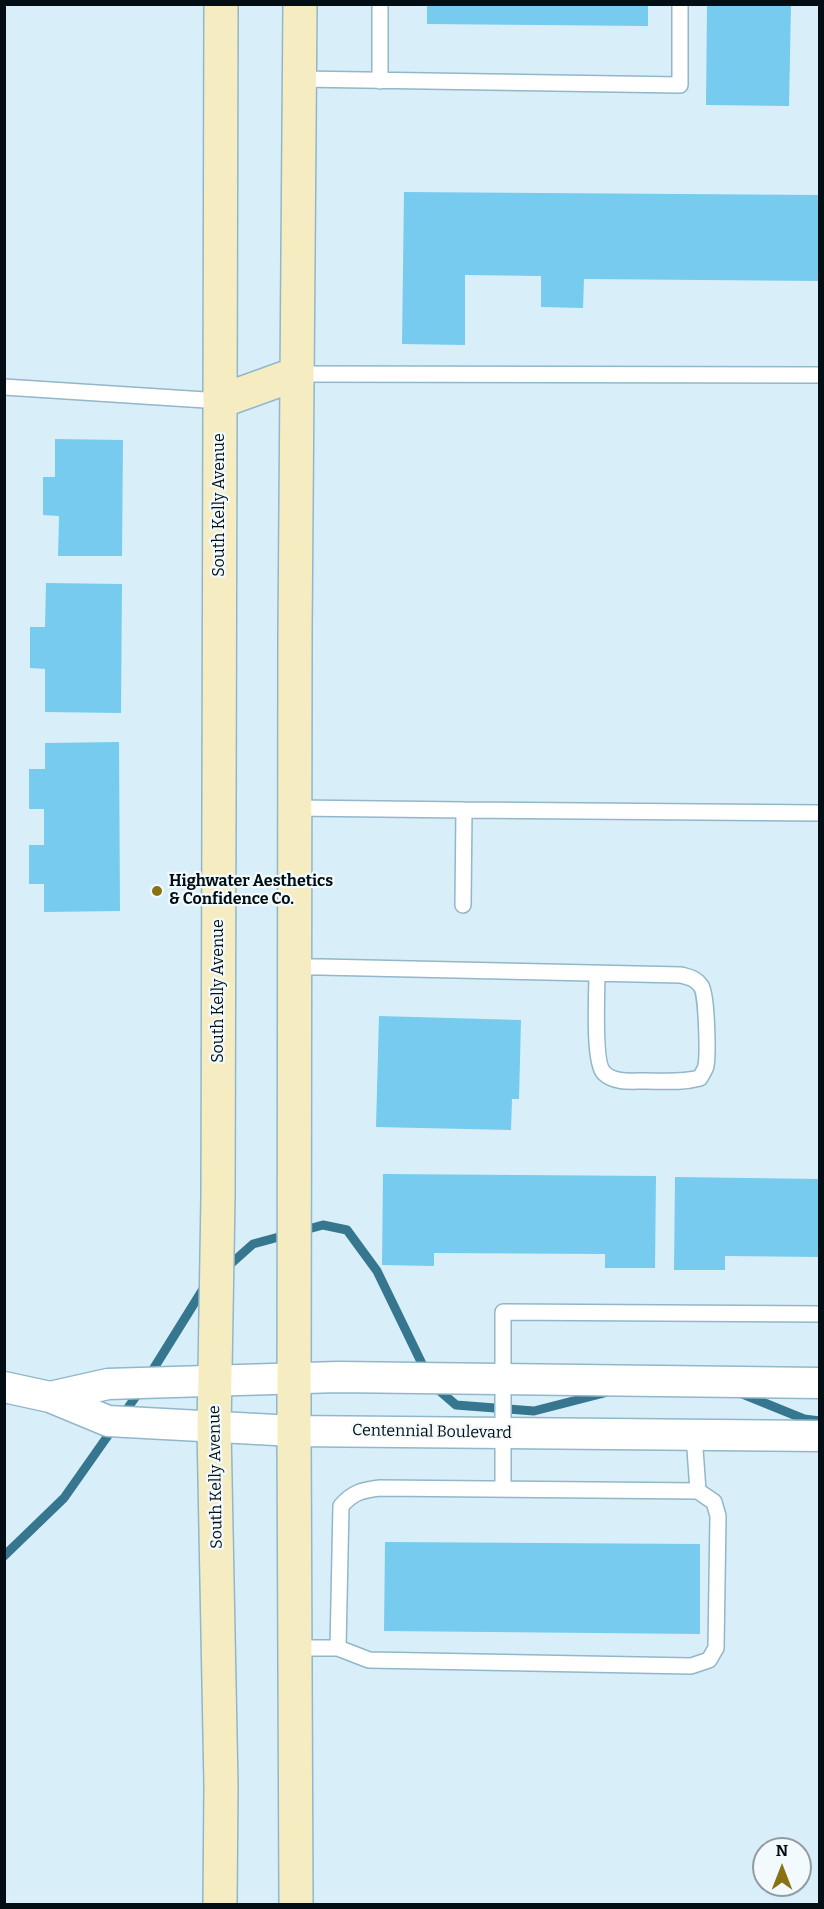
<!DOCTYPE html>
<style>
body{margin:0}
#map{position:relative;width:824px;height:1909px;overflow:hidden;background:#d8effa;font-family:Bitter,serif}
canvas{display:block}
.frame{position:absolute;inset:0;border:6px solid #020e14;pointer-events:none}
.north{position:absolute;left:752px;top:1837px;width:60px;height:60px;box-sizing:border-box;background:#f2fafd;border:2px solid #929ca0;border-radius:50%;rotate:0deg;font-size:16px;font-weight:700;line-height:24px;text-align:center;color:#020e14}
.north::after{content:'';display:block;margin:auto;width:21px;height:27px;background:#887213;clip-path:polygon(50% 0,100% 100%,50% 72%,0 100%)}
</style>
<div id="map">
<canvas width="824" height="1909"></canvas>
<div class="frame"></div>
<div class="north">N</div>
</div>
<script>
const ctx = document.querySelector('canvas').getContext('2d');
ctx.lineJoin = 'round';
function trace(path, color, width, dash) {
  ctx.strokeStyle = color;
  ctx.lineWidth = width;
  ctx.lineCap = dash ? 'butt' : 'round';
  ctx.setLineDash(dash || []);
  ctx.stroke(path);
}
function fillPath(path, color) {
  ctx.fillStyle = color;
  ctx.fill(path, 'evenodd');
}
function label(font, color, halo, rows, align = 'center') {
  ctx.font = font + ' Bitter,serif';
  ctx.lineWidth = 4.5;
  ctx.setLineDash([]);
  ctx.textBaseline = 'middle';
  ctx.strokeStyle = halo;
  ctx.fillStyle = color;
  for (const [text, x, y, turn = 0] of rows) {
    ctx.save();
    ctx.translate(x, y);
    ctx.rotate((+turn || 0) * Math.PI / 180);
    ctx.textAlign = isNaN(turn) ? turn : align;
    if (halo) ctx.strokeText(text, 0, 0);
    ctx.fillText(text, 0, 0);
    ctx.restore();
  }
}
const stream = new Path2D(`
 M225,1269l28,-25 70,-19 24,5 30,41 49,101
 M149,1376l56,-90
 M434,1386l22,19 78,6 74,-19
 M740,1393l64,26 16,2
 M122,1416l20,-28
 M4,1556l60,-58 50,-71`);
const building = new Path2D(`
 M427,4h221v22l-221,-2z
 M707,4h84l-2,102 -83,-1z
 M404,192l416,3v86l-236,-2 -1,29 -42,-1v-31l-76,-1v70l-63,-1z
 M55,439l68,1 -1,116h-64l1,-40 -16,-1v-38h12z
 M46,583l76,1 -1,129 -76,-1v-43l-15,-1v-41h15z
 M119,742l1,169 -76,1v-28h-15v-39h15v-36h-15v-40h16v-26z
 M379,1016l142,4 -2,79h-7l-1,31 -135,-3z
 M383,1174l273,2 -1,92h-50v-14l-171,-1v13l-52,-1z
 M675,1177l145,2v78l-95,-1v14h-51z
 M385,1542l315,2v90l-316,-3z`);
const service = new Path2D(`
 M380,4v77
 M300,79l380,6v-81
 M296,374l524,1
 M4,387l217,14
 M296,808l168,2 -1,95
 M464,810l356,3
 M296,967h25l360,8c8,2 14,3 20,11 6,8 7,68 5,80 -1,4 -4,8 -6,12 -19,5 -37,3 -56,3 -13,0 -30,2 -40,-8 -11,-10 -7,-82 -7,-100
 M503,1489v-177l317,2
 M295,1648h43l31,12 322,6 18,-6 7,-12 2,-132 -4,-14 -16,-11 -4,-56
 M338,1648l3,-142c12,-14 22,-16 39,-18l318,3`);
const minor = new Path2D(`
 M4,1387l46,10 58,24 186,10 526,5
 M50,1397l58,-13 230,-7 482,6`);
const secondary = new Path2D(`
 M221,401l75,-27
 M220,1904l1,-118 -7,-358 4,-231 3,-1193
 M296,1904l-2,-473 1,-799 5,-628`);
const markers = [
 [157,891,6,"#887213"]
];
const streetNames = [
 ["South Kelly Avenue",220,505,-90],
 ["South Kelly Avenue",219,991,-90],
 ["Centennial Boulevard",432,1432,1],
 ["South Kelly Avenue",216,1477,-91]
];
const poiNames = [
 ["Highwater Aesthetics",169,882],
 ["& Confidence Co.",169,900]
];
trace(stream, '#36768e', 9);
fillPath(building, '#77cbee');
trace(service, '#91b7c8', 18);
trace(minor, '#91b7c8', 33);
trace(secondary, '#91b7c8', 36);
trace(service, '#fff', 15);
trace(minor, '#fff', 30);
trace(secondary, '#f6ecc2', 33);
for (const [x, y, r, color] of markers) {
  const dot = new Path2D();
  dot.arc(x, y, r, 0, 2 * Math.PI);
  ctx.fillStyle = color;
  ctx.fill(dot);
  trace(dot, '#f2fafd', 2);
}
label('16px', '#020e14', '#f2fafd', streetNames);
label('bold 16px', '#020e14', '#f2fafd', poiNames, 'left');
</script>
